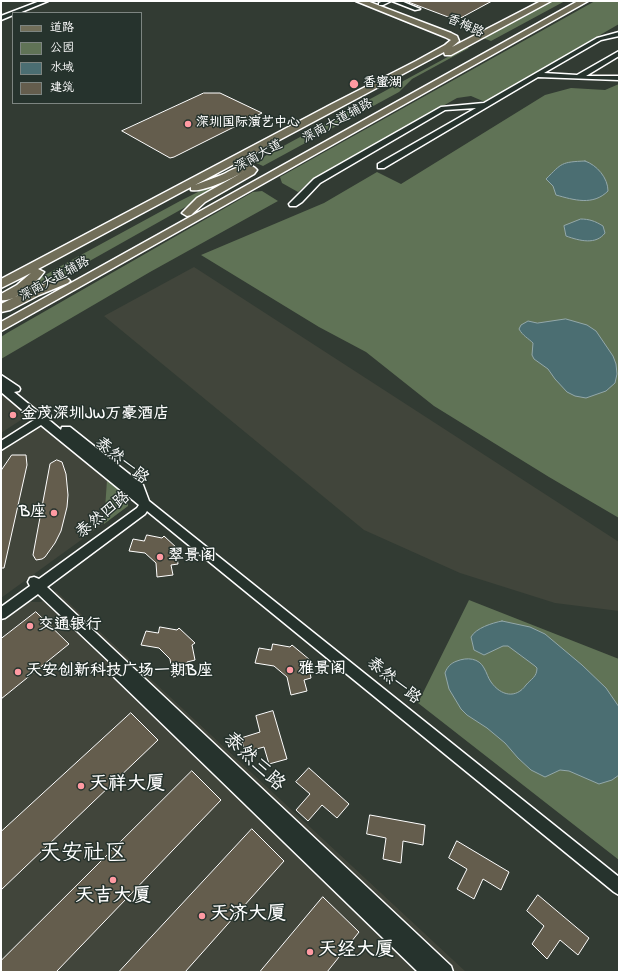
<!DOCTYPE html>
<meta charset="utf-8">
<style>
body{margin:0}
#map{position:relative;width:620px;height:973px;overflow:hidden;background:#323b33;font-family:"Indie Flower","LXGW WenKai TC",sans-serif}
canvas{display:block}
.frame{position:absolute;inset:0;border:2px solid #fff;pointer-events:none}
.legend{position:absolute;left:12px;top:12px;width:130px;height:92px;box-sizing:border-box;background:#26332d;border:1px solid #7d8581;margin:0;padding:5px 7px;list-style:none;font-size:12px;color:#fff}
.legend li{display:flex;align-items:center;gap:8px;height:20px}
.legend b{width:20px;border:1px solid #7d8581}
</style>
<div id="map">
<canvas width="620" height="973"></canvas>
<div class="frame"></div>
<ul class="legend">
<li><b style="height:5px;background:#716e59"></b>道路</li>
<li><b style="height:11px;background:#607356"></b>公园</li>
<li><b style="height:11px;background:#4b6e72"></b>水域</li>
<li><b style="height:11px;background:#645d4d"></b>建筑</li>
</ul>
</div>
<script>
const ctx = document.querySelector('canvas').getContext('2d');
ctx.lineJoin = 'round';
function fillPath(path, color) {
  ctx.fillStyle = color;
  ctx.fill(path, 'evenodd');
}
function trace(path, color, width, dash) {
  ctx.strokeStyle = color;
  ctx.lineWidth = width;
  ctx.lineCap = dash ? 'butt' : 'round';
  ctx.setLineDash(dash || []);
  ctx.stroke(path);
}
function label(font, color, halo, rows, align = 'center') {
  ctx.font = font + ' "Indie Flower","LXGW WenKai TC",sans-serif';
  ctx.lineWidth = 3;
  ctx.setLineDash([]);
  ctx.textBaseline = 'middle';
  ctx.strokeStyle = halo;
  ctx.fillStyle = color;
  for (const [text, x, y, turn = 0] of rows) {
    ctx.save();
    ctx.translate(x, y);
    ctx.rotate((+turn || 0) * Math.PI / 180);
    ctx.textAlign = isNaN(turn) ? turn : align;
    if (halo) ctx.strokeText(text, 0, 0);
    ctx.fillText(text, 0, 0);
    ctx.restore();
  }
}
const built = new Path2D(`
 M194,267l425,275v69l-64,-8 -95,-30 -96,-43 -260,-214z
 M1,391l25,21 -2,6 -23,15z
 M34,428h9l85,69v9l-127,92v-149z
 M56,591l410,381h-465v-350l26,-20h14z`);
const green = new Path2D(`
 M552,1h13l-74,40 -8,-3z
 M595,1h24v23l-134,78 -14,-6 -14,2 -145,82 -14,12 -16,-9 -2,-6z
 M466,47l3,1 -57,31 -13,13 -136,74 -9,-4z
 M619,84v434l-70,-41 -115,-71 -68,-54 -47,-25 -118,-72 123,-52 53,-31 24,12 144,-89 26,-7 34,2z
 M242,170h3l1,3 -176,99 -29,12 -34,18 -6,1 2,-4 65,-37 112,-61z
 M262,191l16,10 -128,71 -149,87v-22l6,-4 246,-141z
 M107,480l21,17v9l-24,18z
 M469,600l150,59v201l-201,-157z`);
const water = new Path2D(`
 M585,161c12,4 23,17 23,30 -15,15 -34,9 -52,4l-3,-9 -7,-7c16,-16 15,-17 39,-18z
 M581,219c8,0 14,2 22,7l2,7c-9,12 -25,8 -39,3l-2,-10z
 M566,319l21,6 9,6 17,25 3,8 1,10 -2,9 -9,8 -20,7 -11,-2 -8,-4 -12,-13 -7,-10 -14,-10 -2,-4 1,-12c-5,-5 -10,-7 -14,-14l2,-4 7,-4 9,2z
 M502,621l28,6 15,7 37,31 24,23 13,19v68l-7,5 -13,4 -30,-13 -9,-1 -15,7 -14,-7 -13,-12 -13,-15 -18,-15 -20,-13 -6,-6 -12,-20 -4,-16c2,-6 6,-10 12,-12 10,-4 22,-3 27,7 3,5 4,10 7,14 10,14 25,17 35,3 5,-6 11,-8 11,-17l-2,-2 -27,-20h-5l-19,9 -10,-5 -3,-13c5,-9 21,-14 31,-16z`);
const building = new Path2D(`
 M406,1h86l-35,19z
 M204,93h16l42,20 -88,44 -4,1 -48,-27z
 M12,455h14l1,10 -23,103h-3v-97z
 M57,460l5,2 4,12 2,21 -1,12 -6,24 -6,12 -10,14 -3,2 -6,1 -3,-5 17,-91z
 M147,535l15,3 2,-2 14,13 -2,1 2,14 -7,1 2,10 -16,2 -1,-14 -11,-10 -16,-2 4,-12 11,2z
 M36,612l33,32 -68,55v-60z
 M160,627l17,3 2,-2 16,15 -3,2 3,15 -8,2 2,11 -16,4 -3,-18 -11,-11 -18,-3 5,-14 12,2z
 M273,644l17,3 2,-2 18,15 -2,2 3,16 -7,2 3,11 -16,4 -4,-18 -13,-11 -19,-3 4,-15 12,2z
 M273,711l14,48 -18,5 -5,-17 -19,5 -4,-14 19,-6 -4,-16z
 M131,713l27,27 -157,150v-58z
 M309,768l40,36 -12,14 -15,-13 -14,16 -12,-11 14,-16 -14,-12z
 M192,771l29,29 -165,172h-55v-11z
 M370,815l55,10 -2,20 -20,-4 -2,22 -18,-4 3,-21 -19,-4z
 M252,829l32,32 -99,111h-66z
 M457,841l52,31 -8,18 -18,-11 -9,20 -17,-10 10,-20 -18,-11z
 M538,895l51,43 -11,17 -18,-15 -13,19 -15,-15 12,-18 -17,-15z
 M323,897l36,35 -32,40h-67z`);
const minor = new Path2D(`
 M40,1h8l-29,12h-6v2l-12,5v-4z
 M383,1h8l-8,4h-4v-2z
 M392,1h9l19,8 -5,1z
 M619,32v4l-18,4 -57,33 33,2 42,-24v5l-33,20h33v4l-81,-3 -154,91h-6v-4l98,-56 -31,2 -125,73 -18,19 -6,4h-6l-1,-2 25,-25 127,-72 43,-4 113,-65z
 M1,375l18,12 1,2 -1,2 -5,1 28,23 8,-1 1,3 -2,3 12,10 1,-3h8l73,58 6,16 470,376v18l-5,-3 -467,-381 -2,3 -98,73 404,379 2,6h-35l-306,-297 -1,-4 3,-5 -76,-72 -33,24 -4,1v-12l29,-21 -2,-4 2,-4 4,-1 5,2 98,-71 2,-3 -98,-80 -40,25v-9l33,-21 -33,-28z`);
const major = new Path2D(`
 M356,1h11l84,32 6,3 2,5 -7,6 89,-46h10l-100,54h-6l-1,-3 -249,133c8,-3 16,-6 24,-9 11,-4 28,-18 38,-6l-3,4 -49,28 -14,13 -4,1 -5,-3 15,-15 48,-27c-10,6 -43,22 -54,19v-3l-153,82 6,3c-7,10 -30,31 -43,28v-6l16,-9 14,-12 -30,15v-9l329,-174 86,-44 29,-16 6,-5 -6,-3z
 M578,1h10l-587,330v-9z
 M64,277l4,2 2,2 -2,2 -29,12 -29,15 -9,2v-8l30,-15z`);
const markers = [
 [354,84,5,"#ff9aa2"],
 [188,124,4,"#ff9aa2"],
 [13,415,4,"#ff9aa2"],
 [54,513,4,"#ff9aa2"],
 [160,557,4,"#ff9aa2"],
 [30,626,4,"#ff9aa2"],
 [290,670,4,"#ff9aa2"],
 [18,672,4,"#ff9aa2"],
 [81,786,4,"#ff9aa2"],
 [113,880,4,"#ff9aa2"],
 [202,916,4,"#ff9aa2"],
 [310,952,4,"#ff9aa2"]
];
const farStreetnames = [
 ["香梅路",465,27,24],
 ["深南大道辅路",338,122,-29],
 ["深南大道",259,157,-29],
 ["深南大道辅路",55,280,-29]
];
const farPoinames = [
 ["香蜜湖",363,84],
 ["深圳国际演艺中心",196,124]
];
const poiNames = [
 ["金茂深圳JW万豪酒店",21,415],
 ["B座",46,513,"right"],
 ["翠景阁",168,557],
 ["交通银行",38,626],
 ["雅景阁",298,670],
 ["天安创新科技广场一期B座",26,672]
];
const streetNames = [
 ["泰然一路",121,462,39],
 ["泰然四路",104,516,-39],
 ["泰然一路",393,682,39]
];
const nearStreetnames = [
 ["泰然三路",253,763,43]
];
const nearPoinames = [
 ["天祥大厦",89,786],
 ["天吉大厦",113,898,"center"],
 ["天济大厦",210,916],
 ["天经大厦",318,952]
];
const nearQuarternames = [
 ["天安社区",83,855]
];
fillPath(built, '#41453b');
fillPath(green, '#607356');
fillPath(water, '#4b6e72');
trace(water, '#93a8aa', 1);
fillPath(building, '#645d4d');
trace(building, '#fff', 1);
trace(minor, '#fff', 3);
trace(major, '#fff', 3);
fillPath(minor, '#26332d');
fillPath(major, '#716e59');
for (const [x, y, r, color] of markers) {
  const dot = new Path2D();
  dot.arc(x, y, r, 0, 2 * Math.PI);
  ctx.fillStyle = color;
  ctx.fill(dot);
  trace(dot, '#26332d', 1.5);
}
label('13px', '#fff', '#26332d', farStreetnames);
label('bold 13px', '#fff', '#26332d', farPoinames, 'left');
label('bold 16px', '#fff', '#26332d', poiNames, 'left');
label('16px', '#fff', '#26332d', streetNames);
label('19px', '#fff', '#26332d', nearStreetnames);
label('bold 19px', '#fff', '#26332d', nearPoinames, 'left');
label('22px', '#fff', '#26332d', nearQuarternames);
</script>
